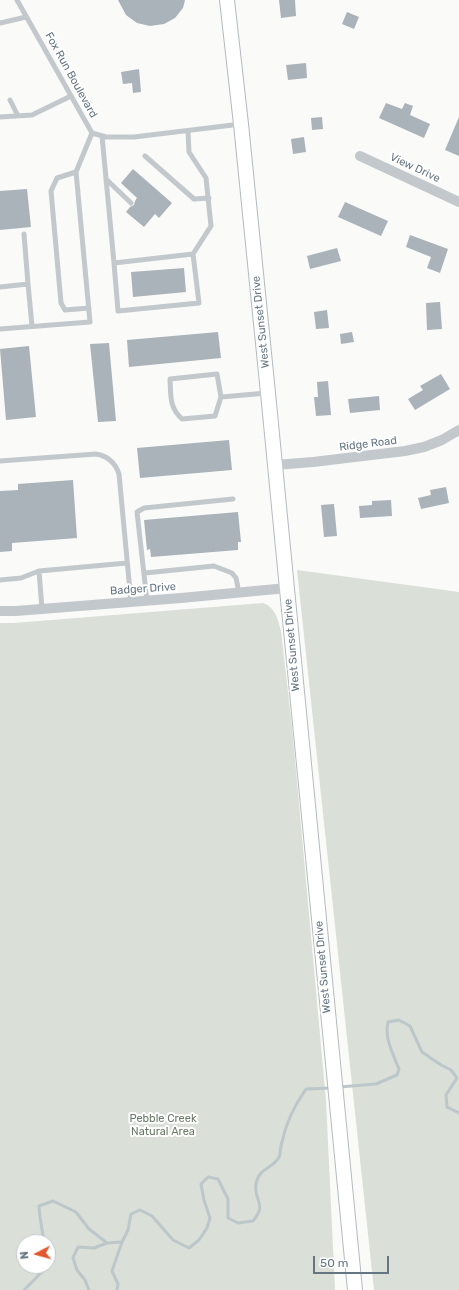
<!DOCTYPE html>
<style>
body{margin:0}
#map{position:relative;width:459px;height:1290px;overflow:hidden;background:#fafaf8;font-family:Rubik,sans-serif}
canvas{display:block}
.north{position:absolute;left:16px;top:1234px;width:40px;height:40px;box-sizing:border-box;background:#fff;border:1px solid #c1c8cd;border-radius:50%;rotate:264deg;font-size:11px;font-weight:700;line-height:16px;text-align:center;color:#657683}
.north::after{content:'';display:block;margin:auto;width:14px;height:18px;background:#e4572e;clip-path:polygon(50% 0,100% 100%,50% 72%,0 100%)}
.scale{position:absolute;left:313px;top:1256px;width:76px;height:18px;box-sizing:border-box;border:2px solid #657683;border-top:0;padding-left:5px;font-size:12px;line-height:14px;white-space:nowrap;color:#657683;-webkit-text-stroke:3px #fff;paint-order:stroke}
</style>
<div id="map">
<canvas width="459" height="1290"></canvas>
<div class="north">N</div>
<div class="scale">50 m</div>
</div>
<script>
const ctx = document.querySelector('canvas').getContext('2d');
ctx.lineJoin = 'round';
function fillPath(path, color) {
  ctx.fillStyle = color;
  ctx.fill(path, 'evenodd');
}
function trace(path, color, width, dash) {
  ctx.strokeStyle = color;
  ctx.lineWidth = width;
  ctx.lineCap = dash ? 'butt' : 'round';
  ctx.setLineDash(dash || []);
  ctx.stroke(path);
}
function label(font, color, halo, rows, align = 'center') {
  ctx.font = font + ' Rubik,sans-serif';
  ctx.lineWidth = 4;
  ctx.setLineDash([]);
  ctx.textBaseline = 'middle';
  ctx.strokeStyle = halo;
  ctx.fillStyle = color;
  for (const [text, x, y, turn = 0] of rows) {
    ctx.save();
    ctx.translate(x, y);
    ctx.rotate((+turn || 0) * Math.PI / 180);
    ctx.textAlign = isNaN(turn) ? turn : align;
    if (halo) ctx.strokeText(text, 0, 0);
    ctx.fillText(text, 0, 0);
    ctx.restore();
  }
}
const green = new Path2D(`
 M297,570l162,22v698h-85z
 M263,603c12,4 15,16 18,28l11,96 34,374 9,189h-335v-667h14zM24,1242h24v24h-24z`);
const stream = new Path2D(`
 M339,1087l37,-3 21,-9 2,-6c-6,-15 -15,-32 -11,-47l11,-2 11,6 12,26 19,13 10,5 6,8 -11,17 1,12 12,6
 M44,1242l-4,-25 -1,-11 14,-5 23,11 13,17 18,14
 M24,1290l19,-19 1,-5
 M89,1290l-4,-10 -8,-10 -4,-12 5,-11 16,1 13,-5 15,-1 6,-12 3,-16 9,-4 12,6 21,24 16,8 10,-8 8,-12 3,-10 -6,-18 -3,-16 7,-7 10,2 10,20v19l10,5 15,-2c15,-18 0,-20 3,-37 3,-17 17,-15 23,-27 2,-4 1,-11 3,-15 4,-19 12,-36 24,-53l25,-1
 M117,1290l1,-6 -6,-13 10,-29`);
const building = new Path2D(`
 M118,0h67l-2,8 -8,10 -11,6 -14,2 -13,-3 -11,-8z
 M279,0h16l1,16 -15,2z
 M347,12l12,5 -5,12 -12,-5z
 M306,63l1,15 -19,2 -2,-15z
 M139,69l2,23 -8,1 -1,-10 -9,1 -2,-12z
 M386,103l16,6 3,-6 8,3 -3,9 20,9 -6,14 -45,-20z
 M322,117l1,12 -11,1 -1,-12z
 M459,117v39l-14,-6z
 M304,137l2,15 -13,2 -2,-15z
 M133,169l39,34 -13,15 -4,-4 -11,13 -18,-15 4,-5 4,-2 1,-4 2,-3 -16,-15z
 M27,189l4,38 -31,3v-39z
 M345,202l43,19 -7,15 -43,-19z
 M410,235l38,14 -8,24 -13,-5 4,-11 -25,-10z
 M337,248l4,13 -31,8 -3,-13z
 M184,268l2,24 -53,5 -2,-25z
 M440,302l2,27 -15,1 -1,-27z
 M327,310l2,18 -13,1 -2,-17z
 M218,332l3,26 -92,9 -2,-27z
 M352,332l2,10 -13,2 -1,-10z
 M109,343l7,78 -18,1 -8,-78z
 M29,346l7,71 -30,3 -6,-71z
 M441,374l9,15 -35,21 -7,-11 15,-9 -3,-4z
 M328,381l3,34 -15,1 -2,-19h4l-1,-15z
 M379,396l1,14 -30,3 -2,-14z
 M229,440l3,30 -92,8 -3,-30z
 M73,480l4,58 -65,5v8l-12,1v-61l18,-1v-6z
 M446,487l3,16 -28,6 -3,-11 13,-3 -1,-5z
 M391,500l1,16 -32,2 -1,-12 13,-1v-4z
 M334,504l3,32 -13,1 -3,-32z
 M238,512l3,30h-3v8l-87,7 -1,-8 -3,1 -3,-30z`);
const service = new Path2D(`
 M17,0l75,133 14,4h28l107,-13
 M0,23l26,-6
 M10,100l8,16
 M0,117l32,-2 39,-19
 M102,136l12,127 79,-9 18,-28 -5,-48 -17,-26 -1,-21
 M145,156l49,43 15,-1
 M76,172l-19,6 -6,13 10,112 4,7 24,-2
 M106,179l25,24
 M24,234l4,50
 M114,263l4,48 81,-8 -6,-49
 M0,287l28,-3 4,42
 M0,329l90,-7 -14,-150 16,-39
 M221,397l-4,-23 -47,5c1,17 -1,28 12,40l33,-3 6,-19 46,-4
 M0,461l96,-7c12,2 19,8 23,20l12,128
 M39,571l3,38
 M145,573l69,-7 18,7 4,5 3,15
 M0,580l21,-2 18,-7 88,-8
 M147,601l-10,-89 7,-4 89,-9`);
const minor = new Path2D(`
 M360,156l99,46
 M275,465l38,-3 92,-11 19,-4 18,-7 17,-10
 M0,611h16l165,-13 106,-10`);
const secondary = new Path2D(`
 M227,0l14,124 27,269 87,897`);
const streetNames = [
 ["Fox Run Boulevard",71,75,61],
 ["View Drive",415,168,25],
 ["West Sunset Drive",261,322,-96],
 ["Ridge Road",368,444,-7],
 ["Badger Drive",143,589,-4],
 ["West Sunset Drive",292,645,-95],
 ["West Sunset Drive",323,967,-95]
];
const parkNames = [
 ["Pebble Creek",163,1119],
 ["Natural Area",163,1132]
];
fillPath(green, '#dadfd7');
trace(stream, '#bbc7cb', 3);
fillPath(building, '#aab3b9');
trace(secondary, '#b3babf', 16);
trace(service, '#c3c8cc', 5);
trace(minor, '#c3c8cc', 10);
trace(secondary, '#fff', 14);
label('11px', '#657683', '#fff', streetNames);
label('11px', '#687a64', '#fff', parkNames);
</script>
